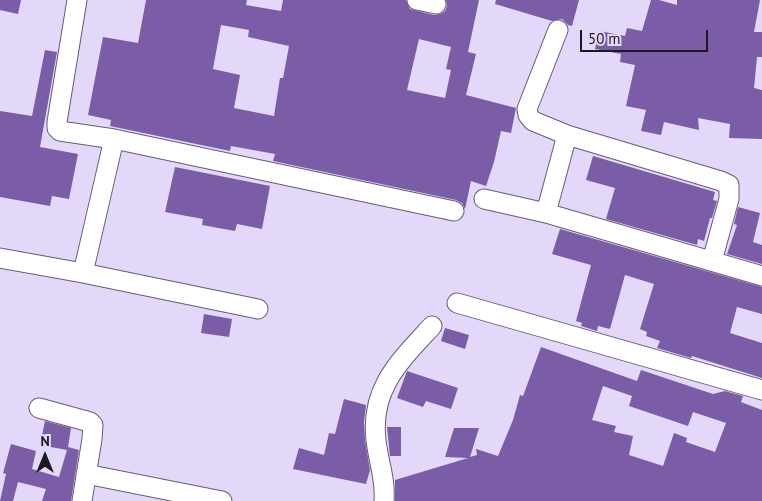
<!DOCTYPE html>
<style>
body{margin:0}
#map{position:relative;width:762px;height:501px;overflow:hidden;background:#e4d8fa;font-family:"PT Sans",sans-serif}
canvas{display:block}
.north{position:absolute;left:20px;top:431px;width:50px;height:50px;-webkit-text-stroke:4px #e4d8fa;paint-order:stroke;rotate:0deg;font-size:14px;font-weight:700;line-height:20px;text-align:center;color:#1b1723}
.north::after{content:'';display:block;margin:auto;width:18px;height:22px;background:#1b1723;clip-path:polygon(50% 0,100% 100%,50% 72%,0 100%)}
.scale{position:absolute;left:580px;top:30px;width:128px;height:22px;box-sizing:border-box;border:2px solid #1b1723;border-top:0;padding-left:6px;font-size:15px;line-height:18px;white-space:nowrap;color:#1b1723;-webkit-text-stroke:4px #e4d8fa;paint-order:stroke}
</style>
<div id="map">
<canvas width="762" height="501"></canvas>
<div class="north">N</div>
<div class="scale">50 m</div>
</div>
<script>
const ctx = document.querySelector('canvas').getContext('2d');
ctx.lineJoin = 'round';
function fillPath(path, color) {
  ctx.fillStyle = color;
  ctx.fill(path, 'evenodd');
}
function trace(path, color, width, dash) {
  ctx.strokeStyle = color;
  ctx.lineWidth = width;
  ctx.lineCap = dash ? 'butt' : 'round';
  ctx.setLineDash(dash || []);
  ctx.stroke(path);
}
const building = new Path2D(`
 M0,0h21l-3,14 -18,-4z
 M146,0h101l-1,5 35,6 2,-11h123l4,9 24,6 6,-1 5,-3 2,-5 -1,-6h33l-11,52 8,2 -10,41 50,13 -5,25 -10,-2 -7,31 -8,24 -15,-5 -6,28 -3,-6 -6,-3 -183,-39 2,-7 -44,-8 -1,5 -120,-25 1,-6 -23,-5 15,-78 35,6zM221,25l28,5 -1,7 41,9 -6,32h-3l-6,38 -40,-8 6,-33 -27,-6zM419,39l32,8 -5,22 5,1 -6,28 -38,-8z
 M496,0h83l-7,26 -4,-1 -6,-6 -10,2 -57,-17z
 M651,0h8l18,5v-5h83l-6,32h8v25h-5l-3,31 8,2v49l-33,-1 1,-14 -32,-6 1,12 -35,-8 -3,13 -20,-4 5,-21 -20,-4 9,-41 -15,-3 1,-8 -26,-5 4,-18 26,5 2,-8 15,3z
 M45,50l12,2 -17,95 38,7 -9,45 -17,-3 -2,10 -50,-9v-86l32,5z
 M593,156l122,36 -2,8 4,1 -5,17h-2l-6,23 -6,-2 -1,6 -91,-26 9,-31 -29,-8z
 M175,167l95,19 -8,43 -25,-5 -2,7 -33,-6 1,-6 -38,-7z
 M738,207l22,6 -7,29 9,3v19l-35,-10 10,-29 -3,-1z
 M560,229l202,58v27l-25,-7 -7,26 32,10v35l-70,-22 -1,2 -34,-10 3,-7 -14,-5 1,-4 -7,-3 14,-45 -29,-9 -15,54 -12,-3 -1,5 -16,-5 1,-3 -6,-2 15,-56 -39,-11z
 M204,314l28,5 -3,18 -28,-4z
 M445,328l24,7 -4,14 -24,-8z
 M541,347l96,34 4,-11 72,24 12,-3 18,5 -2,6 21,8v91h-367v-21l73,-22 -23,-1 9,-29h25l-9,29 7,-2 -1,-6 22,7 15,-36 7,-25 3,1zM603,386l29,10 -3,10 59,20 5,-14 33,11 -11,29 -29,-10 1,-4 -13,-5 -11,33 -34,-11 4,-19 -19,-4 2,-6 -24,-6z
 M407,371l51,17 -7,21 -25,-8 -3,6 -26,-9z
 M344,399l22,6 -2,17 1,18 5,30 -4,14 -73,-15 6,-21 25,7 5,-22 6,1z
 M45,421l26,7 -3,19 11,3 -8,51h-29l4,-12 -28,-7 -5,19h-13l6,-27 -3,-1 8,-29 25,7 -4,18 27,8 8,-27 -27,-5z
 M387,427h14v29h-11z`);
const street = new Path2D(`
 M77,0l-20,122v6l3,3 54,8 340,72
 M417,0l19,4
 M558,30l-31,79 1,6 5,6 34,14 154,46 8,4v14l-17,62
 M484,199l62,14 216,63
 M546,213l21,-78
 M0,258l83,15 31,-134
 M83,273l175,36
 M457,303l305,87
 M39,408l51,14 3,3 -1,14 -10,62
 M86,474l136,27
 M384,501c2,-21 -6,-41 -8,-61 -6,-52 24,-79 56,-114`);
fillPath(building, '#7a5ca7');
trace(street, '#665b78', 21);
trace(street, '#fff', 19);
</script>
